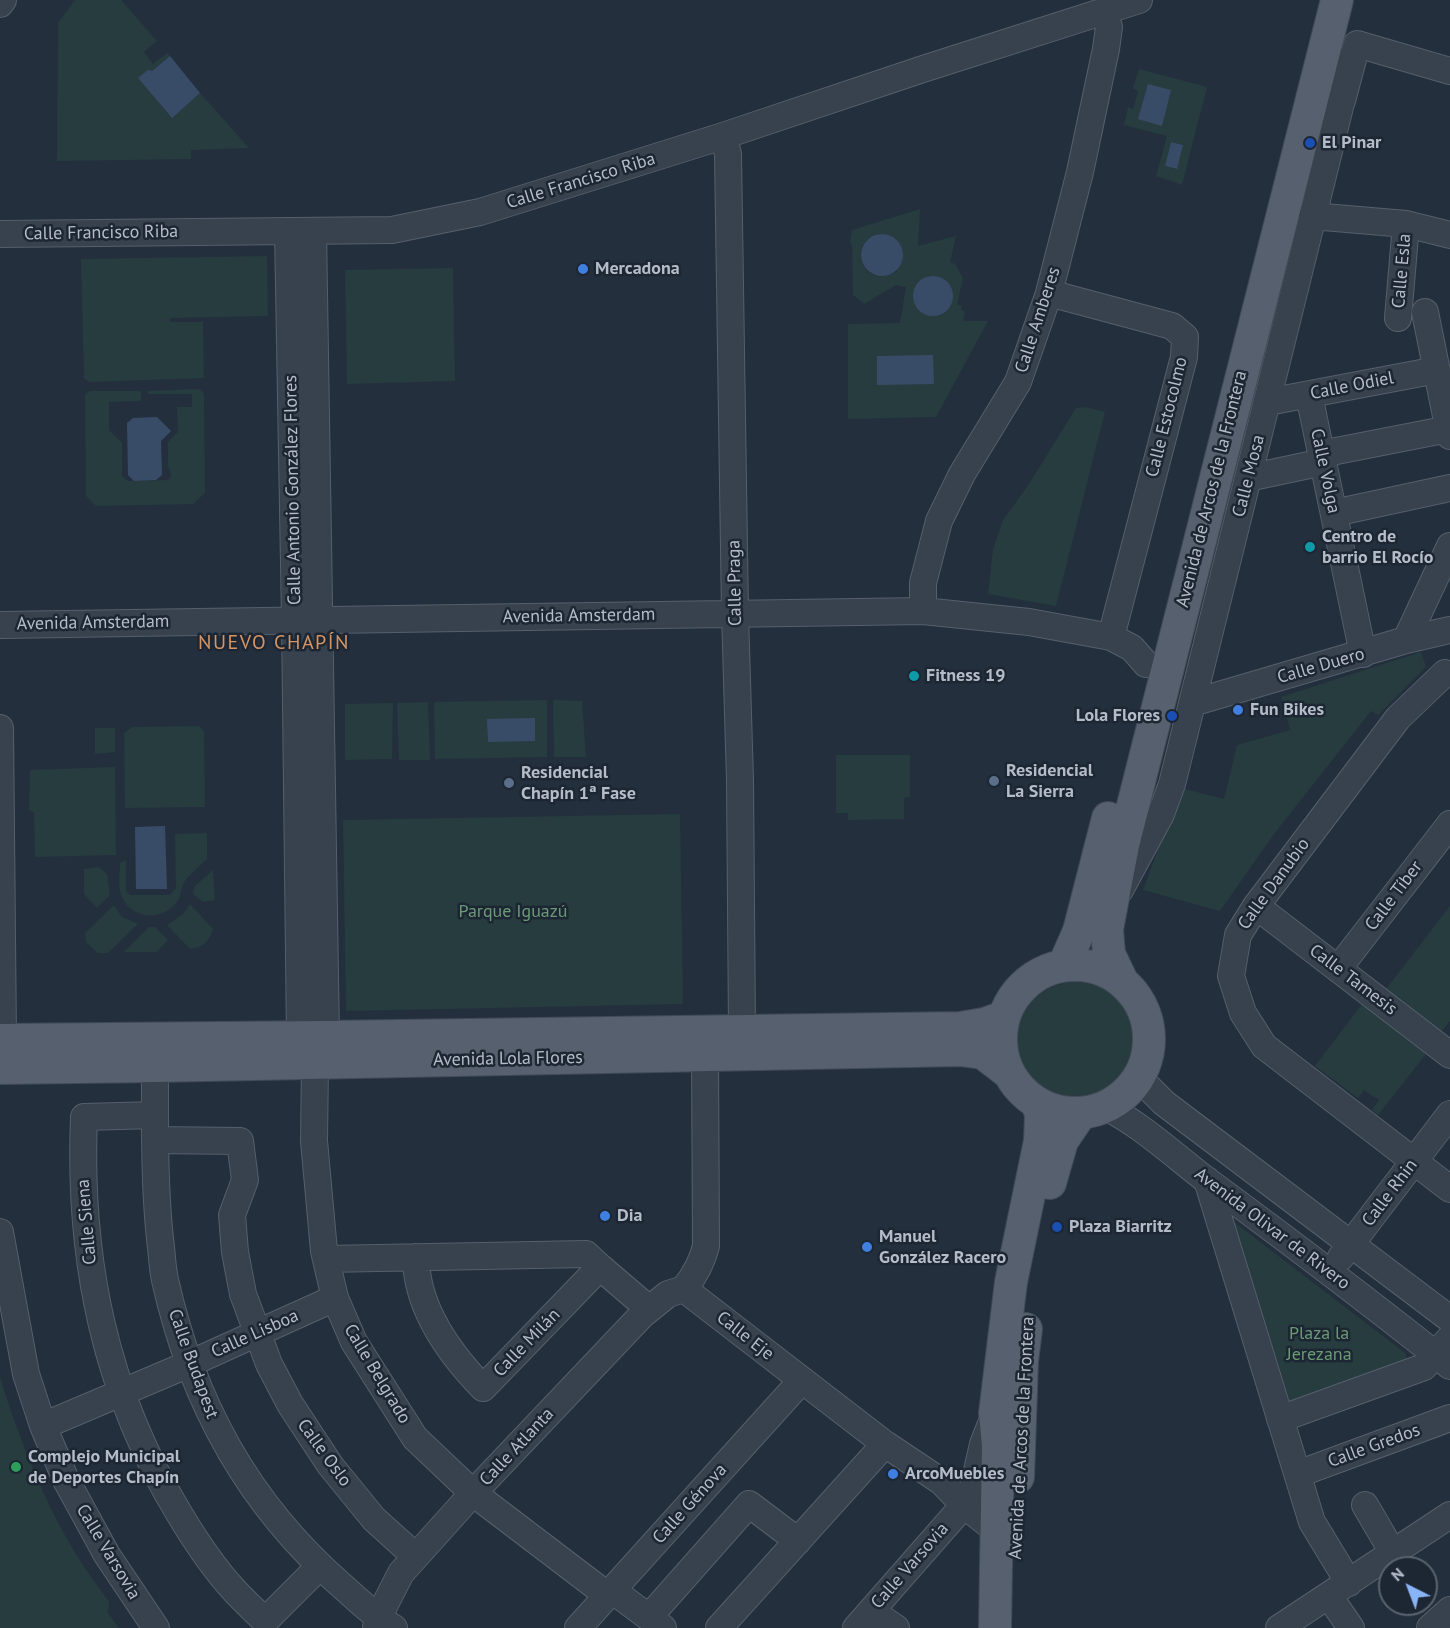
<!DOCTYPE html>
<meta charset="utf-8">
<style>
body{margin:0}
#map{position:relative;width:1450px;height:1628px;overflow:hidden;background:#242f3e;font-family:"PT Sans",sans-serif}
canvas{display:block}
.north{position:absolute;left:1378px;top:1556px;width:60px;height:60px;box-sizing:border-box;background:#1d2633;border:2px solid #59626f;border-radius:50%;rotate:318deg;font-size:16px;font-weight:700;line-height:24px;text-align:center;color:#b4bcc9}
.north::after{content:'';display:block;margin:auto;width:21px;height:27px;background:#8ab4f8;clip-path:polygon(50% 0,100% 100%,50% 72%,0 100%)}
</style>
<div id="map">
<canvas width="1450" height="1628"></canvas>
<div class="north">N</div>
</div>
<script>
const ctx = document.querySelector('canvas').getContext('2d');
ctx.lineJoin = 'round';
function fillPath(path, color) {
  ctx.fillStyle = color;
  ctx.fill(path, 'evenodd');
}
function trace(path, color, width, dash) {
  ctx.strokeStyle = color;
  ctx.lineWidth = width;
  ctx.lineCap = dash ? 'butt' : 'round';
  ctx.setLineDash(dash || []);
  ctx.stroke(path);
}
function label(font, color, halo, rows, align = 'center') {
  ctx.font = font + ' "PT Sans",sans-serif';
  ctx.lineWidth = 5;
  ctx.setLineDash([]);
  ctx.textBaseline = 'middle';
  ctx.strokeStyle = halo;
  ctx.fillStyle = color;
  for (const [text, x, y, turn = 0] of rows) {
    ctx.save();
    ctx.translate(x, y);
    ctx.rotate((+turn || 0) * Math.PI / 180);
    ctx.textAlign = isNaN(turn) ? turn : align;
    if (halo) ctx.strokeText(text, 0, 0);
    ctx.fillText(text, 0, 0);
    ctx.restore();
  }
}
const green = new Path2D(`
 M75,0h46l36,41 -13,11 9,12 14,-11 3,3 -18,15 -13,8 32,38 29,-24 49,55 -58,2v9l-134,2 1,-138z
 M1139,69l68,18 -25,98 -26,-9 11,-40 -43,-11 4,-18 5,2 5,-18 -5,-3zM1171,142l12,3 -7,24 -11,-3z
 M920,209l-2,37 38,-10 -6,26 5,2 8,14 -6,26 5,2 -1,4 4,1 -2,10h25l-52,96 -88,2v-95l52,-1 6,-36 -10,-2 -32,19 -11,-9 -1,-50 -2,-3 2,-12zM882,234l14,5 1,32c-33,22 -54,-31 -15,-37zM945,281l7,11 -39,6 3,-12z
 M267,256l1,60 -98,2v4h33l1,56 -114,4 -6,-4 -3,-119z
 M453,268l2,113 -108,3 -2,-114z
 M200,389l4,5 1,99 -12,11 -97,2 -10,-10 -1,-101 5,-4h51v10l-32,1v28l13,13v33l6,5 39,-1 4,-3 -1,-7 -2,-4v-24l10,-10 -1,-25h15v-13h-44v-3z
 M1085,407l20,5 -49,194 -68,-12 5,-45 10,-29 24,-33 49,-79z
 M1421,652l5,15 -48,48 -7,-4 -97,123 -54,77 -77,-21 38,-102 43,11 13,-54 53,-15 -9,-33z
 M547,700v57l-112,2 -1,-57z
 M553,700l29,1 4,56h-32z
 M428,702l2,58h-31l-2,-57z
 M393,703l-1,56 -47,1v-56z
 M199,726l5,5 1,76 -80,1 -1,-75 8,-6z
 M95,728h20v24l-20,2z
 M836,755h74v42l-6,1v21l-56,1v-7h-12z
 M115,767l1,88 -81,2 -1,-45 -5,-1 1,-41z
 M680,814l3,190 -337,7 -3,-191z
 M207,833v26c-6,6 -20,17 -23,24 -4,7 -2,14 -9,21 -16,19 -49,14 -55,-13 -2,-9 0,-19 0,-28l6,-3v31l4,4h40l6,-7 -1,-54z
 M99,867l8,7 3,21 -13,13 -13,-14v-25z
 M213,870l2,30 -12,2 -10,-8 1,-7z
 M190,904l23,25c-4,12 -9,18 -23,20l-23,-24 17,-12z
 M114,905l8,12 16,7 -30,29h-10l-12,-11 -1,-9z
 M1450,906v115l-9,11 -55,-43z
 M149,927h6l13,13 -11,12h-33z
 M1017 1041a59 59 0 1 1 118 0a59 59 0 1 1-118 0Z
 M1362,1004l64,50 -48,61 -6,-5 7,-10 -15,-10 -6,8 -43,-32z
 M1234,1222l171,131 2,6 -48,19 -69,24z
 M0,1377c19,62 43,123 77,179 10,16 22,31 32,46l-1,11 11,15h-119z`);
const water = new Path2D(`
 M170,56l30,37 -28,25 -34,-40 10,-8 4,1z
 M1148,84l23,6 -9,36 -24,-7z
 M1171,142l12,3 -6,24 -12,-3z
 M861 255a21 21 0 1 1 42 0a21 21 0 1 1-42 0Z
 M913 296a20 20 0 1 1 40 0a20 20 0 1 1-40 0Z
 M933,355l1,29 -57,1v-29z
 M157,417l14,14 -10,10 1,34 -6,5 -22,1 -6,-6 -1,-52 6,-5z
 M535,718v23l-47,1 -1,-23z
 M165,826l2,63h-31l-1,-62z`);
const minor = new Path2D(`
 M0,4l3,-4
 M1342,101l15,-57 93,27
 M723,136l5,18 7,460 5,166 2,251
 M1312,216l94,8 44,11
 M288,231l7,389 5,418
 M313,231l13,806
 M0,234l392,-4 88,-18 243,-76 200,-67 216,-69
 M1049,293l123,33 13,11 -1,20 -73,280
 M1425,312l25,124
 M1398,318l8,-94
 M1309,395l54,259
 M1268,402l169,-32
 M1321,454l128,-25
 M1248,478l75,-16
 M1334,513l116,-25
 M923,611v-28l16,-62 23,-47 56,-92 31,-89 31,-121 26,-123 3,-22 -5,-15
 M0,625l923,-14 106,11 82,15 21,11 14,16
 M1406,640l44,-94
 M1445,673l-47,45 -142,188 -18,29 -7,41 12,37 21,33 186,143
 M1192,703l214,-63 44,-10
 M0,728l3,312
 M1120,890l41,-76 11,-30 168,-677 -13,-64
 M1256,906l194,149
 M1338,969l112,-145
 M315,1063l-1,78 10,110 11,47 19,44 61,96 58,55 134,102
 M155,1066c0,58 -1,116 5,173 2,13 2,28 5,41 27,121 82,223 176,305 17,15 33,31 53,43
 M1139,1078l25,25 286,216
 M1106,1107c39,20 72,52 107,78 80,59 159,119 237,181
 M155,1115l-71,2c-6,143 21,275 96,398 15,25 32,51 53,74 10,11 21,21 32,32l55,-55
 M155,1140l85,1 5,39 -13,35 3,37 8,42 26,70 21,40 40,61 44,54 41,37
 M1207,1180l105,342 37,61
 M0,1232l26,142 17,52 23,54 41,75 49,73
 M1341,1257l109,-143
 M326,1259l260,-5 14,13 -117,121c-33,-34 -67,-81 -67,-131
 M600,1267l49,42
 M684,1289l201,155 57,38 22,23 33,26
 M684,1289c11,-14 18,-26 22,-43l-1,-192
 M1280,1419l144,-52 26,-29
 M43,1426l146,-62 146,-66
 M1298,1474l152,-56
 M1365,1505l28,48
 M612,1590l51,38
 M1329,1596l22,32
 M871,1611l25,17
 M649,1617l100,-113 49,37
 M376,1628l2,-10 23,-45 72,-80 169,-178 26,-21 16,-5
 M578,1628l224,-248
 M719,1628l166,-184
 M856,1628l115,-131 12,-53 12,-30
 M1279,1628l171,-113
 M1430,1628l20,-18`);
const major = new Path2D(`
 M1001 1039a74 74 0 1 1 148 0a74 74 0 1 1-148 0Z
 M1064,965l15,-34 29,-113
 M1121,979l-12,-25 -2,-25 16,-84 214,-845
 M0,1040l326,-3 634,-9 24,-4 20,-7
 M0,1068l155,-2 805,-16 23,3 26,20
 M1050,1183l12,-42 19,-28
 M1018,1477l4,-116 4,-32
 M995,1628l3,-182 -3,-33 16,-131 29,-141 1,-27 -4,-11`);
const markers = [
 [1310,143,6,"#1a4fb4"],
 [583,269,6,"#3f7fe0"],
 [1310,547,6,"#0f9aa8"],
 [914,676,6,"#0f9aa8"],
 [1238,710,6,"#3f7fe0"],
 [1172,716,6,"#1a4fb4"],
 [994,781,6,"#5c6f8a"],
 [509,783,6,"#5c6f8a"],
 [605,1216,6,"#3f7fe0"],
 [1057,1227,6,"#1a4fb4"],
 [867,1247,6,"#3f7fe0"],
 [16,1467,6,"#2e9e5b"],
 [893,1474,6,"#3f7fe0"]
];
const poiNames = [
 ["El Pinar",1322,143],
 ["Mercadona",595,269],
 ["Centro de",1322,537],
 ["barrio El Rocío",1322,558],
 ["Fitness 19",926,676],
 ["Fun Bikes",1250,710],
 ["Lola Flores",1160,716,"right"],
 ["Residencial",1006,771],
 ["La Sierra",1006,792],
 ["Residencial",521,773],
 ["Chapín 1ª Fase",521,794],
 ["Dia",617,1216],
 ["Plaza Biarritz",1069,1227],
 ["Manuel",879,1237],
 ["González Racero",879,1258],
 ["Complejo Municipal",28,1457],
 ["de Deportes Chapín",28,1478],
 ["ArcoMuebles",905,1474]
];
const streetNames = [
 ["Calle Francisco Riba",581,181,-17],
 ["Calle Francisco Riba",101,233,-1],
 ["Calle Esla",1402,271,-85],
 ["Calle Amberes",1038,320,-72],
 ["Calle Odiel",1352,386,-11],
 ["Calle Estocolmo",1167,417,-76],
 ["Calle Volga",1325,471,78],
 ["Calle Mosa",1249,476,-76],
 ["Avenida de Arcos de la Frontera",1212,489,-76],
 ["Calle Antonio González Flores",293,490,-91],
 ["Calle Praga",735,583,-91],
 ["Avenida Amsterdam",579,616,-1],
 ["Avenida Amsterdam",93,623,-1],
 ["Calle Duero",1321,666,-16],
 ["Calle Danubio",1274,884,-54],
 ["Calle Tíber",1394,896,-53],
 ["Calle Tamesis",1353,980,37],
 ["Avenida Lola Flores",508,1059,-1],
 ["Calle Rhin",1390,1193,-53],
 ["Calle Siena",87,1222,-95],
 ["Avenida Olivar de Rivero",1272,1229,37],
 ["Calle Lisboa",255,1334,-24],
 ["Calle Eje",745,1336,38],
 ["Calle Milán",527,1343,-46],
 ["Calle Budapest",193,1364,70],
 ["Calle Belgrado",377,1374,59],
 ["Avenida de Arcos de la Frontera",1022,1438,-87],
 ["Calle Gredos",1374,1446,-20],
 ["Calle Atlanta",517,1447,-47],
 ["Calle Oslo",324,1453,54],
 ["Calle Génova",690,1504,-48],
 ["Calle Varsovia",108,1552,59],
 ["Calle Varsovia",910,1566,-49]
];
const parkNames = [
 ["Parque Iguazú",513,912],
 ["Plaza la",1319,1334],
 ["Jerezana",1319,1355]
];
const neighbourhoodNames = [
 ["NUEVO CHAPÍN",274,643]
];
fillPath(green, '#263c3f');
fillPath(water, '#394c67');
trace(minor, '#565f6c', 28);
trace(major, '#414a57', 34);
trace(minor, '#38414e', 26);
trace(major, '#56606e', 32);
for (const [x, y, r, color] of markers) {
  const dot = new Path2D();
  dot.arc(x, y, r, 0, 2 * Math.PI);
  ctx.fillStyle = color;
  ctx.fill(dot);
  trace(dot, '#1d2633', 2);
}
label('bold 18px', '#b4bcc9', '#1d2633', poiNames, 'left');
label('18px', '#b4bcc9', '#1d2633', streetNames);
label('18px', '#6b9a76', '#1d2633', parkNames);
ctx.letterSpacing = '1.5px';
label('20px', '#d59563', '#1d2633', neighbourhoodNames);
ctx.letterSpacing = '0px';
</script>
